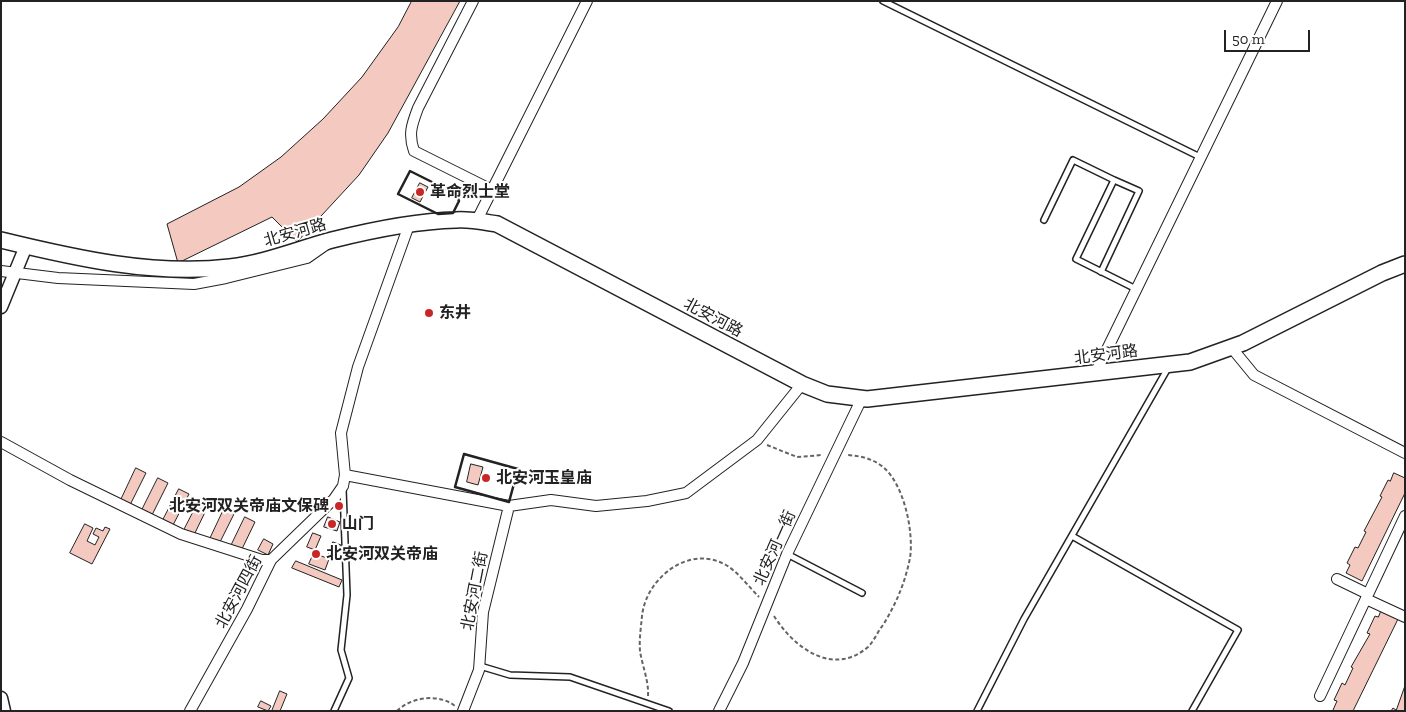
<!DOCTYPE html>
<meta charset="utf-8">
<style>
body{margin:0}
#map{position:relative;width:1406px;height:712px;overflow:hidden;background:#fff;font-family:"Zilla Slab",serif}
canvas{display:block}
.frame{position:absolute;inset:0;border:2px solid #222;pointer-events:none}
.scale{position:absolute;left:1224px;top:30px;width:86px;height:22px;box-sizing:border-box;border:2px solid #222;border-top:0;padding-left:6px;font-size:15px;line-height:18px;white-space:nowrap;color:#222;-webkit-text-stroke:4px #fff;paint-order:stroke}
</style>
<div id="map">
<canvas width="1406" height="712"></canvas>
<div class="frame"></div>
<div class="scale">50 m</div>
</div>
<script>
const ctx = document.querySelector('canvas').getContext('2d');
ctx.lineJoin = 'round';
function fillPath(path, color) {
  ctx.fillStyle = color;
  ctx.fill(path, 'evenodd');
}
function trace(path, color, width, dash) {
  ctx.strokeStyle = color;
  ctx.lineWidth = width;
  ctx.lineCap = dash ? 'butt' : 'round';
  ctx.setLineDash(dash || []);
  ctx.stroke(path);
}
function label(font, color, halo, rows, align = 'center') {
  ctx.font = font + ' "Zilla Slab","Noto Sans SC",serif';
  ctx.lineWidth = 4;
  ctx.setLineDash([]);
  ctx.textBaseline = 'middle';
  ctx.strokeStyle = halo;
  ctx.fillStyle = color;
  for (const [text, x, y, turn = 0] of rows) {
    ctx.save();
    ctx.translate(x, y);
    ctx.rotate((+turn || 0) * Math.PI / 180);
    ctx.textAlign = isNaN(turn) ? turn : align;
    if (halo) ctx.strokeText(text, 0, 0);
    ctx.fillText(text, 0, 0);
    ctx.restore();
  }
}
const building = new Path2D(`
 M412,1h48l-72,132 -29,42 -62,67 -25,-25 -94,46 -11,-39 72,-37 42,-30 42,-38 39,-42 36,-50z
 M420,183l8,4 -8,15 -8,-4z
 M471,464l12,3 -5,18 -11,-3z
 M136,468l10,5 -17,34 -9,-5z
 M1394,473l11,5v15l-43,88 -16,-8 4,-8 -3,-2 8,-16 3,1 8,-16 -2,-1 18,-34 -2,-1 8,-16 2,1z
 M158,478l10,5 -17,34 -10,-5z
 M179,489l10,5 -17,33 -10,-5z
 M200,499l9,5 -16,33 -10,-5z
 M225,507l10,5 -17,34 -9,-5z
 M245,517l10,5 -14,29 -10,-5z
 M328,517l12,5 -3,9 -13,-4z
 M85,524l8,4 -6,13 8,4 4,-8 -6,-3 3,-6 7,3 2,-4 5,2 -18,35 -22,-11z
 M313,533l8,3 -6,14 -8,-3z
 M264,539l9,5 -5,11 -10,-5z
 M333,542l8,3 -5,14 -8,-3z
 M314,553l15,6 -4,11 -16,-6z
 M296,561l46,19 -3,7 -47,-19z
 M1382,609l17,8 -46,94h-18l-2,-1 4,-9 -3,-1 8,-17 3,2 8,-17 -2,-1 19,-33 -3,-1 8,-17 3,1z
 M1405,686v25h-14l2,-3 3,2z
 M280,691l7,3 -7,17h-8z
 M261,701l10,5 -3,5 -10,-4z`);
const path = new Path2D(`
 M767,445l30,12 25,-2
 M774,616c20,32 59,61 94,31 6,-6 10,-16 15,-22 13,-21 22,-42 27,-67 4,-26 -6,-74 -27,-91 -11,-9 -23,-11 -36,-12
 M648,696c1,-15 -6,-31 -8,-45 -1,-11 1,-24 2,-35 4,-38 47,-72 84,-51 12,7 23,22 33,32
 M397,711c14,-14 42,-18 58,-5`);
const service = new Path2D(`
 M883,1l317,156
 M1044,220l29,-60 41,20 -38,79 60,30
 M1101,272l38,-81 -25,-11
 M1072,536l166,94 -46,81
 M787,554l75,39
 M480,666l30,9 60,2 99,34
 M334,711l15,-33 -8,-28 6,-55 -4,-106
 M977,711l47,-92 144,-251`);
const minor = new Path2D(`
 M473,1l-55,107c-6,16 -10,26 -4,43l78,39
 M476,222l111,-221
 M409,225l-51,142 -17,66 4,42 164,31 42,-6 45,6 51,-5 39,-8 71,-53 45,-56
 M1,271l57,7 136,6 32,-6 81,-20 20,-14
 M1231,347l23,28 151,78
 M1095,374l182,-373
 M1,442l69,38 111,54 81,26h9
 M1337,579l31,15
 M1366,599l39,18
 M1320,696l85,-180
 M190,711l57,-102 24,-49 63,-61 9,-13 2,-11
 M463,711l16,-41 4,-58 26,-106
 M719,711l24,-48 44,-109 75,-156`);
const tertiary = new Path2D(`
 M1,307l25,-61
 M1,698l3,13`);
const secondary = new Path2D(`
 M1,240c74,18 153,36 229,27 35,-4 68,-18 102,-27 40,-10 83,-19 124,-20 13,-1 28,2 41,4l305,160 25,10 40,5 323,-37 53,-19 139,-70 23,-9`);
const fence = new Path2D(`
 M427,310l4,2 -2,3 -4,-2z`);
const wall = new Path2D(`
 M410,171l46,23 3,7 -6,12 -15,1 -40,-20z
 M464,454l54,15 -9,33 -54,-15z`);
const markers = [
 [420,192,5,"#c62828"],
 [429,313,5,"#c62828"],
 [486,478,5,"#c62828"],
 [339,506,5,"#c62828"],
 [332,524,5,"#c62828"],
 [316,554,5,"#c62828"]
];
const poiNames = [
 ["革命烈士堂",430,192],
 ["东井",439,313],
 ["北安河玉皇庙",496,478],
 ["北安河双关帝庙文保碑",329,506,"right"],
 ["山门",342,524],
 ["北安河双关帝庙",326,554]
];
const streetNames = [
 ["北安河路",295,233,-16],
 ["北安河路",713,318,28],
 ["北安河路",1106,355,-7],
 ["北安河一街",775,548,-66],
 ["北安河二街",475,591,-79],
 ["北安河四街",239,592,-62]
];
fillPath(building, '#f3c9c0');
trace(building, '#222', 1);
trace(service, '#222', 8);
trace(minor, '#222', 12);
trace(tertiary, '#222', 15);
trace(secondary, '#222', 18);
trace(path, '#646464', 2, [4, 2.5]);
trace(service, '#fff', 5);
trace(minor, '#fff', 10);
trace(tertiary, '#fff', 12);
trace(secondary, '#fff', 15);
trace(fence, '#222', 1, [6, 2.5]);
trace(wall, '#222', 2.5);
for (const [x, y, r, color] of markers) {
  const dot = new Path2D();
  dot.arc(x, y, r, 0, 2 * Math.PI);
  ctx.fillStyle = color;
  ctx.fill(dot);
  trace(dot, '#fff', 2);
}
label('bold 16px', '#222', '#fff', poiNames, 'left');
label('16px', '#222', '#fff', streetNames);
</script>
